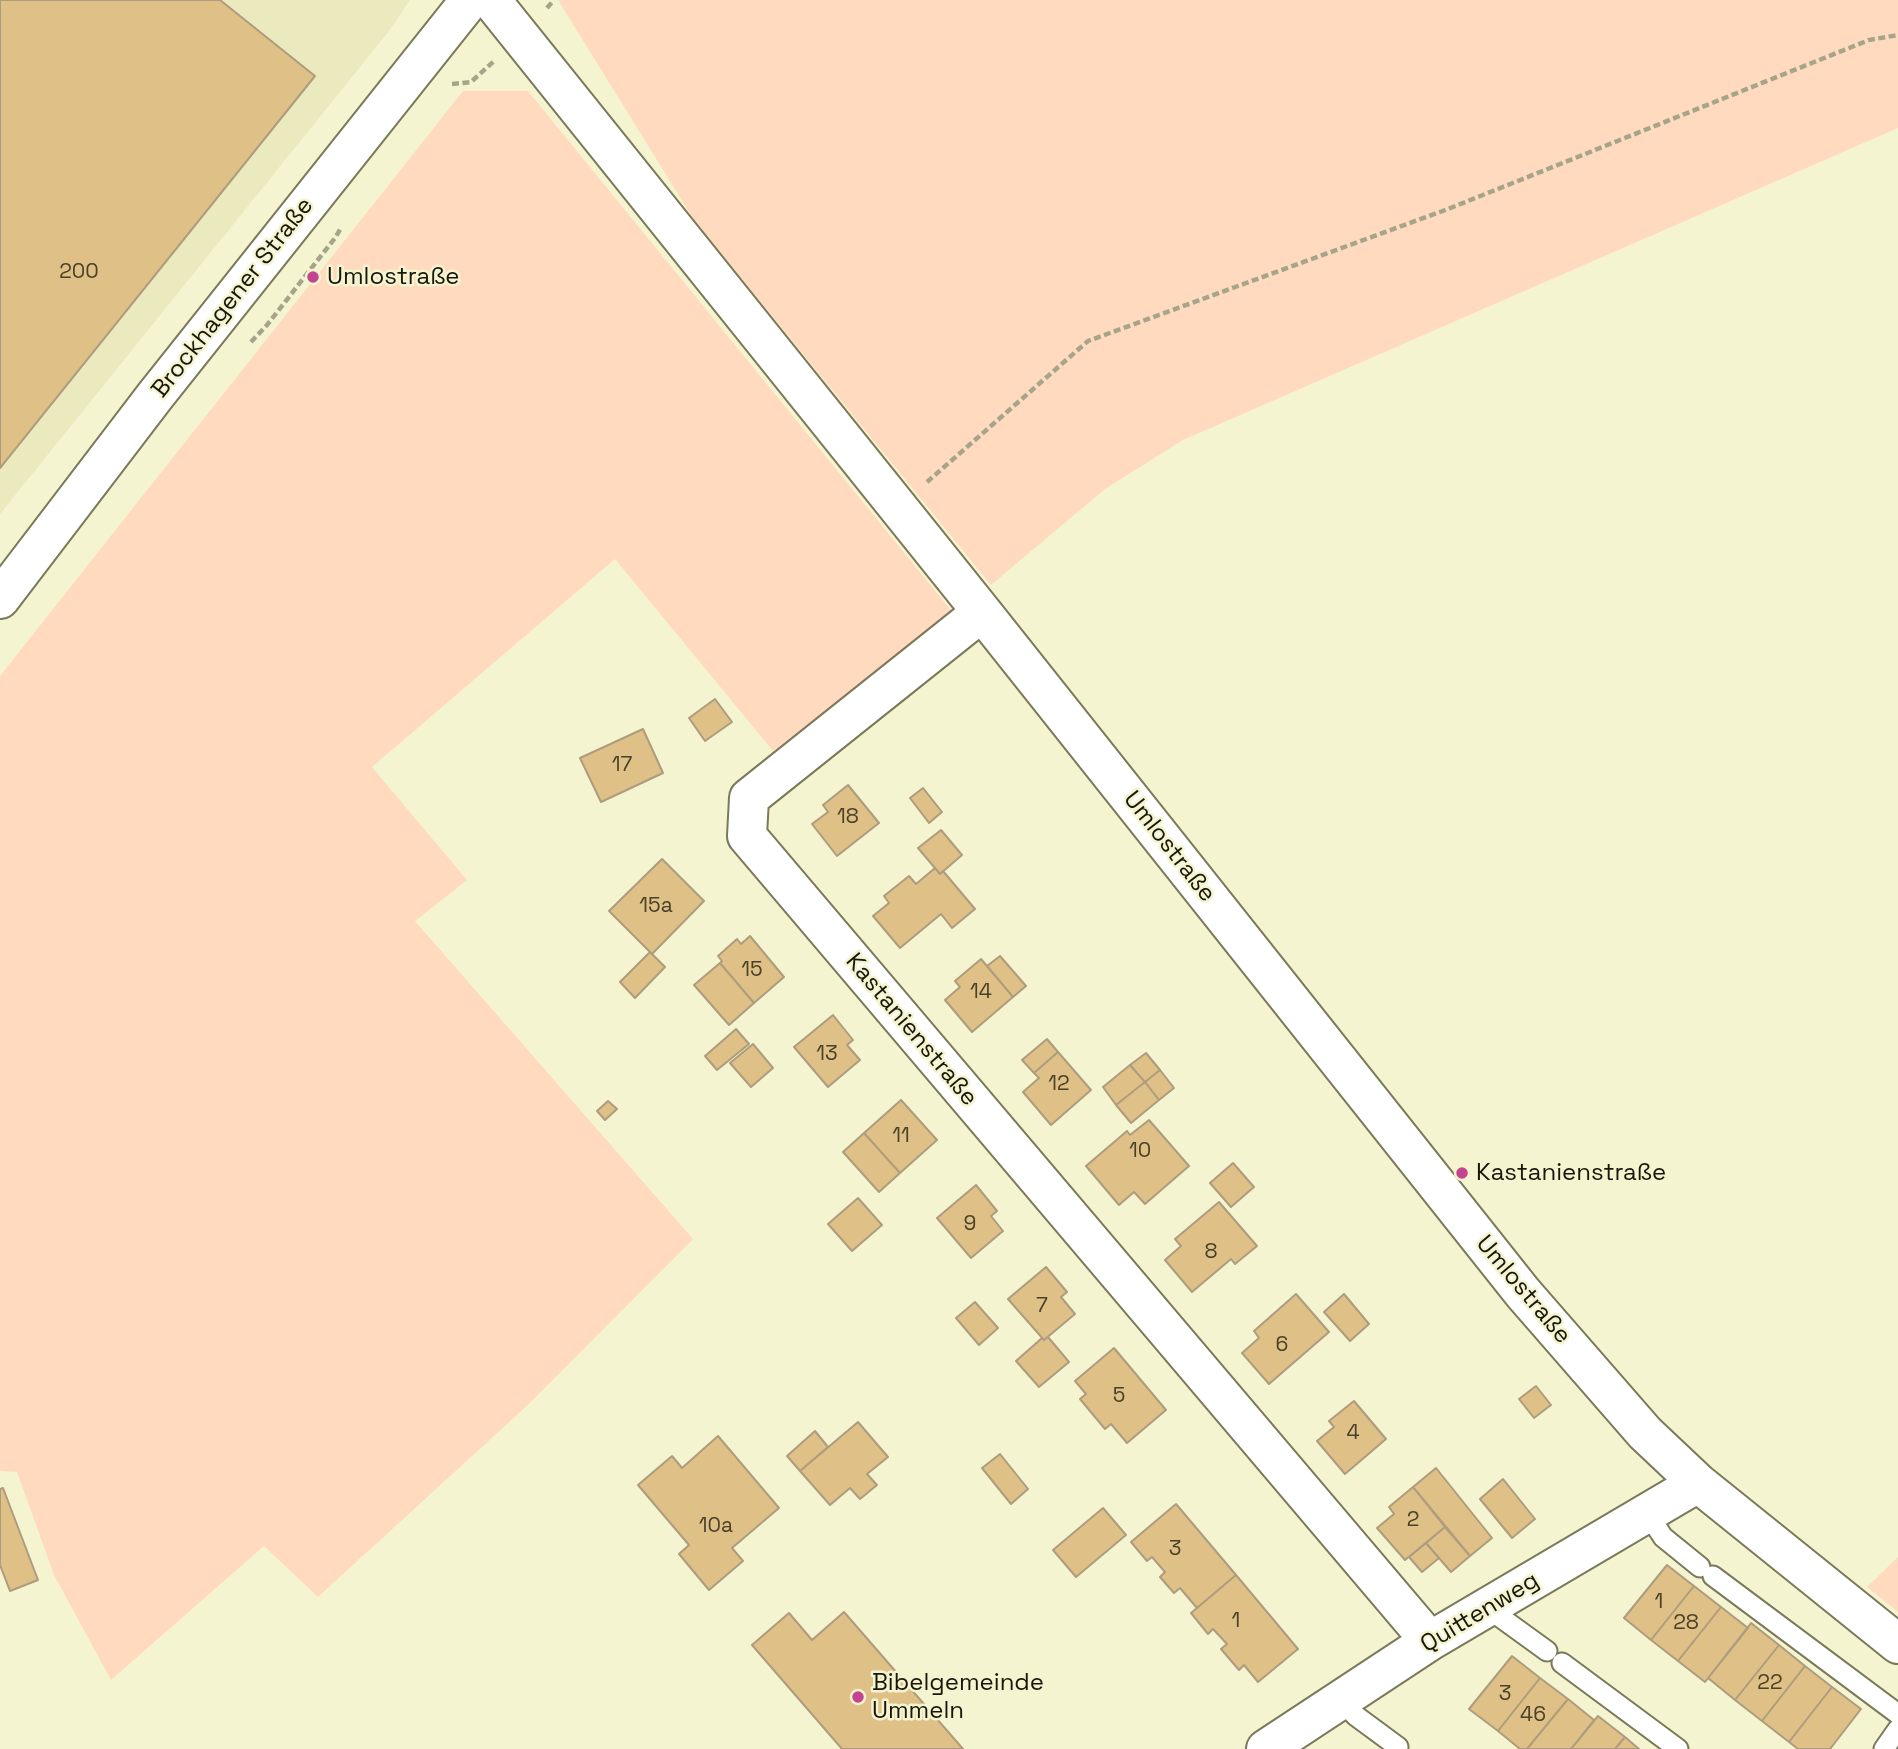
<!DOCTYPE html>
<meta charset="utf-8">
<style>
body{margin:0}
canvas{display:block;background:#f5f4d0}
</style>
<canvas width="1898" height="1749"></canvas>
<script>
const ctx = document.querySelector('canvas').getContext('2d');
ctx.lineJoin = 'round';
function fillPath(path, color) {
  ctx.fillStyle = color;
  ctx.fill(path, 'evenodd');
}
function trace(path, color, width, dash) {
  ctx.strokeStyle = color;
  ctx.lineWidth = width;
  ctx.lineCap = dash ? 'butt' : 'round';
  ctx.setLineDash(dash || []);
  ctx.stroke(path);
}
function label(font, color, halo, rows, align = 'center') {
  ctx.font = font + ' "Space Grotesk",sans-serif';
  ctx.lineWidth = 5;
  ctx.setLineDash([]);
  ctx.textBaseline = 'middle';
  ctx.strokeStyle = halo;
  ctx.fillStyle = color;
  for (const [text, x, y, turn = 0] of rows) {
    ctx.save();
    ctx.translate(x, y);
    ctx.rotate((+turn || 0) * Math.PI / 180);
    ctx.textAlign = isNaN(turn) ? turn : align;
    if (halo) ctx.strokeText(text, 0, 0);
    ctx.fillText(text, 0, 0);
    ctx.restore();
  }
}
const built = new Path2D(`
 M0,0h410l-21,31 -389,483z`);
const green = new Path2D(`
 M558,0h1340v128l-715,312 -78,49 -114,96 -297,-365z
 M463,91h65l426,523 -181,137 -158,-192 -243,208 95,113 -52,41 278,318 -163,164 -212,194 -54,-51 -153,134 -57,-105 -37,-103 -17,-1v-795z
 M1898,1557v55l-31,-25z`);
const building = new Path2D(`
 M0,0h220l95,76 -315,392z
 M715,699l17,23 -27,19 -16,-23z
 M643,729l20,44 -62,29 -21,-44z
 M848,785l31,38 -42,33 -25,-32 16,-12 -5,-7z
 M923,788l19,24 -13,11 -19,-25z
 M941,830l21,25 -22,19 -22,-26z
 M662,859l42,42 -52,53 -43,-43z
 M935,868l5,6 3,-3 32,38 -23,19 -11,-14 -41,34 -27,-32 16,-13 -5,-7 25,-20 7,8z
 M750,936l34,41 -30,26 -34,-40 2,-2 -4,-5 19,-17 4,5z
 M650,952l15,15 -30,31 -15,-16z
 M1000,956l26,30 -13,11 -26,-31z
 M981,959l32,38 -41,35 -27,-32 15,-13 -5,-6z
 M720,963l34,40 -25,22 -35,-40z
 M833,1015l20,25 -6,5 13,15 -32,27 -34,-40z
 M736,1029l13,15 -32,26 -12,-14z
 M1047,1039l11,13 -24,21 -12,-13z
 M753,1044l20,24 -22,19 -21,-24z
 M1058,1052l33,38 -40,35 -28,-33 16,-14 -5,-5z
 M1146,1053l14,17 -15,12 -15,-17z
 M1130,1065l15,17 -29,23 -13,-18z
 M1160,1070l14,18 -15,12 -14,-18z
 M1145,1082l14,18 -28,23 -15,-18z
 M901,1100l36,40 -37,33 -36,-40z
 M608,1101l9,8 -12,11 -8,-9z
 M1149,1120l40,46 -44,38 -11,-12 -15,13 -33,-39 41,-35 3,4z
 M864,1133l36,40 -21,19 -36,-40z
 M1233,1163l21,24 -23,20 -21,-24z
 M976,1185l21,26 -6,5 12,15 -32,27 -34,-40z
 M858,1198l24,27 -30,26 -24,-27z
 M1219,1202l38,44 -22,18 -4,-5 -39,33 -27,-32 16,-14 -6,-7z
 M1046,1267l21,25 -6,5 14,17 -31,26 -36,-41z
 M1296,1294l33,38 -60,52 -27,-31 17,-15 -5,-7z
 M1344,1294l25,30 -19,17 -26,-29z
 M975,1302l23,26 -19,17 -23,-27z
 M1048,1337l21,25 -30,25 -23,-26 26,-23 2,2z
 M1114,1348l52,62 -39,33 -16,-19 -6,5 -25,-30 6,-5 -11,-13z
 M1536,1386l15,19 -17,13 -15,-19z
 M1354,1401l32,38 -41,35 -28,-33 17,-14 -5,-6z
 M858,1422l30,35 -21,17 10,11 -17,14 -10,-11 -20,17 -30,-34z
 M815,1431l13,16 -28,24 -13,-15z
 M718,1436l61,72 -47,40 11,13 -34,29 -30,-36 10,-9 -51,-60 34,-29 10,12z
 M1000,1454l28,35 -17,15 -29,-36z
 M1436,1468l56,70 -22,18 -57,-69z
 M1503,1479l32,40 -23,19 -32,-39z
 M1413,1487l32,40 -40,33 -28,-32 17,-14 -5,-7z
 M3,1488l35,92 -28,11 -10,-26v-76z
 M1176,1504l60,71 -39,33 -17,-20 -6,5 -14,-16 5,-5 -13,-15 -5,4 -16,-19z
 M1103,1508l23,27 -50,42 -23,-27z
 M1445,1527l25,29 -19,16 -25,-29z
 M1426,1543l13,15 -17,14 -13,-15z
 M1667,1565l27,21 -43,54 -27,-22z
 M1236,1575l62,74 -40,33 -14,-17 -5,5 -18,-21 6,-5 -14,-15 -5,5 -17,-21z
 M1694,1586l27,21 -43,54 -27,-21z
 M1721,1607l27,21 -43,54 -27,-21z
 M844,1612l119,137h-121l-90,-104 37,-32 23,27z
 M1751,1623l28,22 -44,55 -27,-22z
 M1779,1645l26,21 -43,55 -27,-21z
 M1512,1656l28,22 -42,53 -29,-22z
 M1805,1666l27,21 -43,55 -27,-21z
 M1540,1678l28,21 -41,50h-7l-22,-18z
 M1832,1687l29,22 -31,40h-32l-9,-7z
 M1568,1699l26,21 -23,29h-44z
 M1598,1716l27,21 -10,12h-44z
 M1625,1737l14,12h-24z`);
const path = new Path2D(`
 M547,8l7,-8
 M452,84l19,-2 23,-21
 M251,342l16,-17 68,-87 6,-10
 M927,482l161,-141 360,-132 421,-169 29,-5`);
const lane = new Path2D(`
 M1648,1514l15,23 37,30
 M1713,1576l185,138
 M1493,1605l7,12 47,34
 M1562,1663l116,86
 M1340,1700l16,16 42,31
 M1884,1749l14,-20`);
const street = new Path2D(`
 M491,0l491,612 541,681 122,140 53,50 200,161
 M982,612l-233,186 -2,38 683,805
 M1266,1749l164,-108 268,-158`);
const secondary = new Path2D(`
 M0,599l155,-203 315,-396`);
const markers = [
 [313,277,7,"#c44490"],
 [1462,1173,7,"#c44490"],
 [858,1697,7,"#c44490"]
];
const numberNames = [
 ["200",79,272],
 ["17",622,765],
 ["18",848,817],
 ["15a",656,906],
 ["15",752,970],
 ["14",981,992],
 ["13",827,1054],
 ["12",1059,1084],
 ["11",901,1136],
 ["10",1140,1151],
 ["9",970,1224],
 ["8",1211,1252],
 ["7",1042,1306],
 ["6",1282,1345],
 ["5",1119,1396],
 ["4",1353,1433],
 ["2",1413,1520],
 ["10a",716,1526],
 ["3",1175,1549],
 ["1",1659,1602],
 ["1",1236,1621],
 ["28",1686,1623],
 ["22",1770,1683],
 ["3",1505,1694],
 ["46",1533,1715]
];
const poiNames = [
 ["Umlostraße",327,277],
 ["Kastanienstraße",1476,1173],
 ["Bibelgemeinde",872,1683],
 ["Ummeln",872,1711]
];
const streetNames = [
 ["Brockhagener Straße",233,298,-52],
 ["Umlostraße",1169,847,52],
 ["Kastanienstraße",911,1030,50],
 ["Umlostraße",1523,1290,50],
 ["Quittenweg",1480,1613,-31]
];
fillPath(built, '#ebeabe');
fillPath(green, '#ffdabf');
fillPath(building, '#dfc086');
trace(building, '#ad9c7e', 2);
trace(lane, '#7b7959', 23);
trace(street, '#7b7959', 42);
trace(secondary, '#7b7959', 42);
trace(path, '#a6a589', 4.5, [7, 3.5]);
trace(lane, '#fff', 19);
trace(street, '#fff', 38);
trace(secondary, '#fff', 38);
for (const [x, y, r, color] of markers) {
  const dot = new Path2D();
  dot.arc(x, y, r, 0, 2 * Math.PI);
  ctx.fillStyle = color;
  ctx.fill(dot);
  trace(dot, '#f5f4d0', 2.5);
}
label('21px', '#4a4129', null, numberNames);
label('24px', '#18170a', '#f5f4d0', poiNames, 'left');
label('24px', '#18170a', '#f5f4d0', streetNames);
</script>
